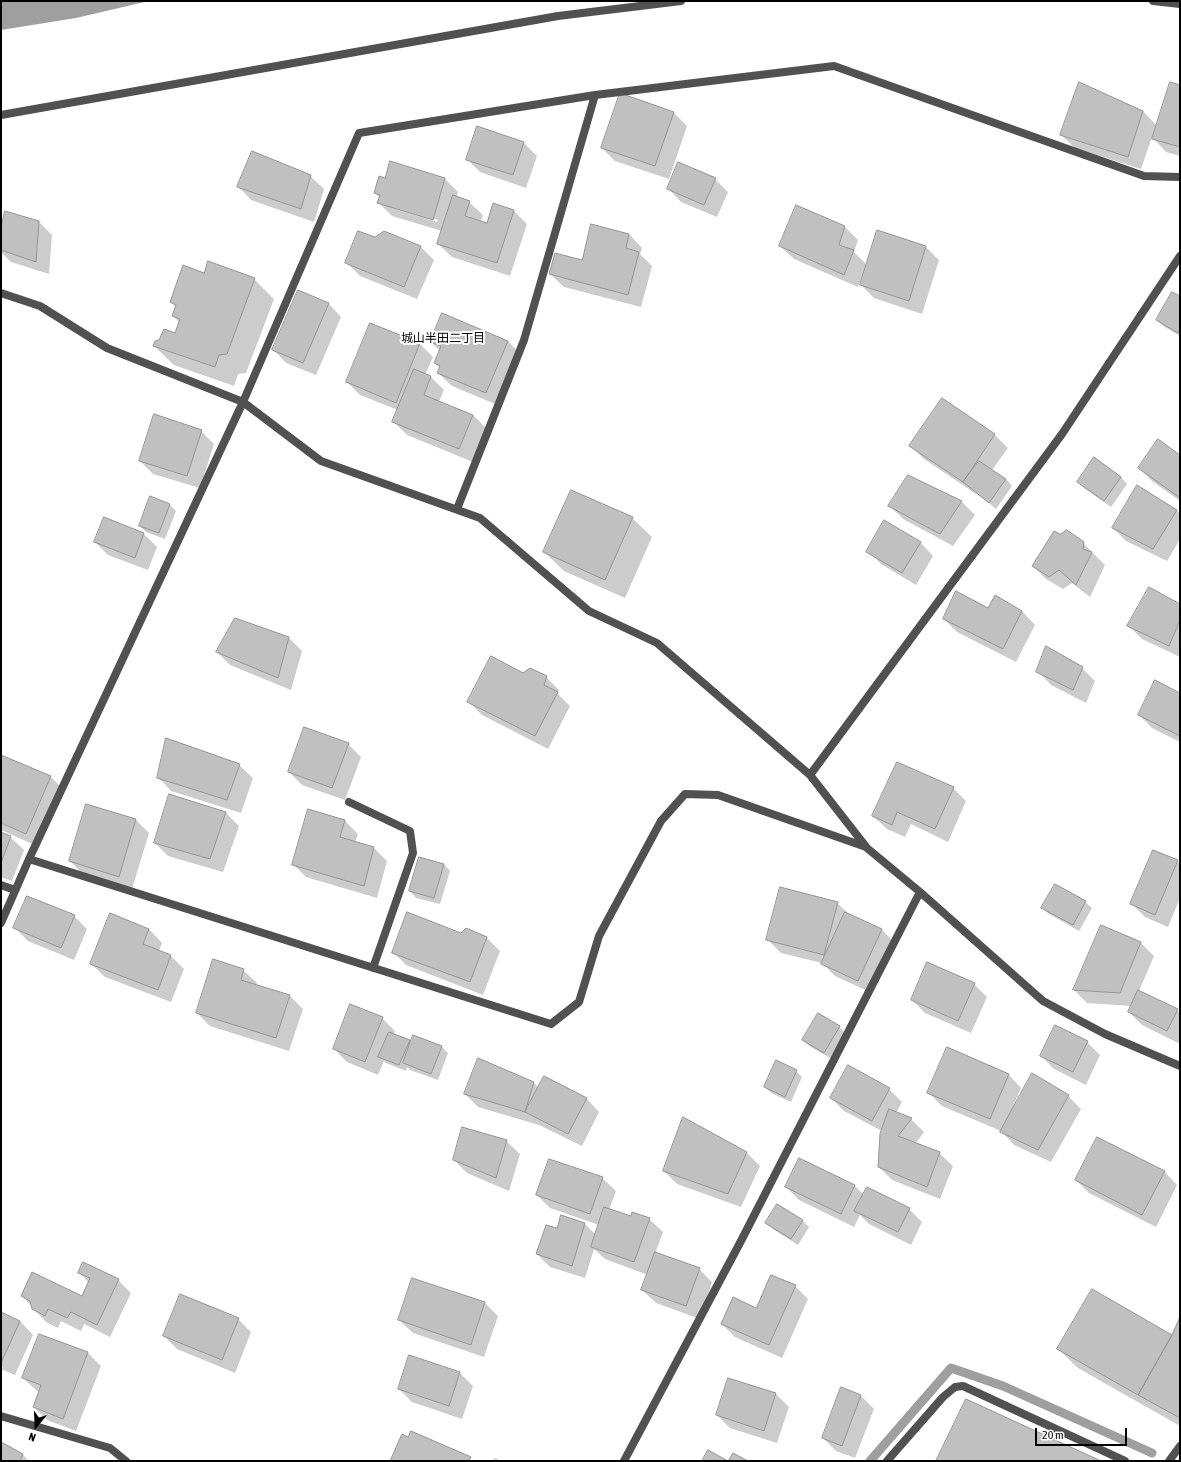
<!DOCTYPE html>
<meta charset="utf-8">
<style>
body{margin:0}
#map{position:relative;width:1181px;height:1462px;overflow:hidden;background:#fff;font-family:"Asap Condensed",sans-serif}
canvas{display:block}
.frame{position:absolute;inset:0;border:2px solid #000;pointer-events:none}
.north{position:absolute;left:16px;top:1406px;width:40px;height:40px;-webkit-text-stroke:3px #fff;paint-order:stroke;rotate:199deg;font-size:11px;font-weight:700;line-height:16px;text-align:center;color:#000}
.north::after{content:'';display:block;margin:auto;width:14px;height:18px;background:#000;clip-path:polygon(50% 0,100% 100%,50% 72%,0 100%)}
.scale{position:absolute;left:1035px;top:1428px;width:92px;height:18px;box-sizing:border-box;border:2px solid #000;border-top:0;padding-left:5px;font-size:12px;line-height:14px;white-space:nowrap;color:#000;-webkit-text-stroke:3px #fff;paint-order:stroke}
</style>
<div id="map">
<canvas width="1181" height="1462"></canvas>
<div class="frame"></div>
<div class="north">N</div>
<div class="scale">20 m</div>
</div>
<script>
const ctx = document.querySelector('canvas').getContext('2d');
ctx.lineJoin = 'round';
function fillPath(path, color) {
  ctx.fillStyle = color;
  ctx.fill(path, 'evenodd');
}
function trace(path, color, width, dash) {
  ctx.strokeStyle = color;
  ctx.lineWidth = width;
  ctx.lineCap = dash ? 'butt' : 'round';
  ctx.setLineDash(dash || []);
  ctx.stroke(path);
}
function label(font, color, halo, rows, align = 'center') {
  ctx.font = font + ' "Asap Condensed","Noto Sans JP",sans-serif';
  ctx.lineWidth = 4;
  ctx.setLineDash([]);
  ctx.textBaseline = 'middle';
  ctx.strokeStyle = halo;
  ctx.fillStyle = color;
  for (const [text, x, y, turn = 0] of rows) {
    ctx.save();
    ctx.translate(x, y);
    ctx.rotate((+turn || 0) * Math.PI / 180);
    ctx.textAlign = isNaN(turn) ? turn : align;
    if (halo) ctx.strokeText(text, 0, 0);
    ctx.fillText(text, 0, 0);
    ctx.restore();
  }
}
const water = new Path2D(`
 M1,1h148l-73,17 -75,12z`);
const shadow = new Path2D(`
 M1180,86v70l-14,-4 -14,-15 -11,32 -66,-21 -14,-13 82,-24 14,15z
 M674,113l13,13 -18,53 -54,-18 -13,-13z
 M524,143l13,13 -11,32 -46,-16 -13,-13z
 M391,163l54,16 13,13 -2,6 13,4 14,13 -2,6 7,3 6,-20 20,7 13,13 -17,52 -58,-19 -14,-13 4,-13 -50,-15 -13,-13 1,-5 -5,-5 11,-14zM389,205l49,15 -1,2 -45,-14z
 M310,176l14,13 -10,33 -63,-22 -13,-14z
 M715,179l13,13 -11,25 -36,-15 -13,-14z
 M797,206l48,21 13,13 -4,12 13,13 11,-33 48,15 13,13 -17,54 -48,-16 -13,-13 3,-11h-1l-5,13 -64,-28 -14,-13z
 M6,212l33,10 13,13 -3,39 -38,-12 -10,-10v-20z
 M629,234l13,14 -2,6 12,12 -11,41 -77,-20 -14,-13 33,-13z
 M375,239l46,8 13,13 -17,39 -57,-23 -13,-13z
 M204,274l50,5 20,20 -28,74 -8,1 -4,12 -60,-21 -20,-19 21,-12 5,-11 -7,-7 3,-9 -5,-5z
 M1180,298v38l-17,-10 -6,-6z
 M328,303l13,14 -25,58 -30,-12 -13,-14z
 M508,341l13,14 -21,51 -48,-20 -14,-13 2,-5 -5,-5 5,-12 -9,-9z
 M420,344l13,13 -8,18 6,2 13,13 -5,12 34,13 13,13 -13,34 -66,-27 -13,-13 4,-12 -38,-15 -13,-13z
 M201,431l13,13 -14,44 -47,-14 -13,-13z
 M994,434l14,14 -16,22 14,9 6,7 -16,23 -19,-16 -1,1 -52,-35 -13,-13z
 M1180,456v45l-28,-20 -13,-13z
 M1095,458l26,19 6,7 -16,23 -27,-19 -6,-6z
 M909,476l53,26 13,13 -22,31 -50,-27 -13,-13z
 M169,504l7,7 -11,28 -19,-7 -6,-6z
 M1176,510l4,4v25l-13,22 -41,-20 -13,-13z
 M104,518l40,16 13,13 -9,23 -40,-15 -13,-13z
 M632,518l20,19 -27,61 -61,-27 -20,-19z
 M920,542l13,14 -17,29 -35,-21 -13,-13z
 M1083,543l22,22 -15,32 -18,-14 -9,6 -17,-10 -13,-13z
 M1180,605v52l-38,-18 -13,-13z
 M989,610l33,1 13,14 -19,37 -59,-30 -13,-13z
 M288,637l14,14 -11,39 -61,-25 -13,-13z
 M1082,668l13,13 -9,22 -35,-18 -13,-14z
 M523,674l23,3 13,13 -1,4 12,12 -22,43 -66,-34 -13,-13z
 M1180,694v48l-28,-14 -13,-13z
 M348,744l13,13 -16,43 -43,-15 -13,-13z
 M1,756l50,21 13,13 -25,57 -38,-17z
 M239,765l14,13 -12,35 -70,-22 -13,-14z
 M953,788l13,13 -18,41 -37,-18 -6,13 -18,-8 -14,-13z
 M226,813l13,13 -16,46 -55,-16 -13,-13z
 M136,820l13,13 -17,56 -49,-15 -13,-13z
 M345,821l13,13 -3,9 19,5 13,13 -10,37 -71,-21 -13,-13z
 M1,833l9,4 14,13 -12,31 -11,-4z
 M1177,861l3,3v34l-12,29 -23,-10 -13,-13z
 M444,864l6,7 -10,33 -24,-6 -6,-7z
 M1085,902l7,6 -13,23 -30,-17 -7,-6z
 M837,903l13,12 32,15 13,13 -23,50 -37,-17 -13,-13 -41,-10 -13,-13z
 M74,916l13,13 -13,31 -46,-19 -13,-13z
 M1102,926l39,17 13,13 -15,35 38,19 3,3v31l-38,-19 -13,-13 3,-6 -45,-3 -13,-13z
 M149,929l13,14 -3,8 12,5 13,13 -13,33 -66,-25 -14,-13z
 M466,929l21,9 13,13 -17,44 -77,-30 -13,-13 68,-18z
 M243,970l14,13 -1,2 34,11 13,13 -14,42 -79,-25 -13,-13z
 M974,984l13,13 -16,36 -46,-20 -13,-13z
 M382,1018l13,13 -1,4 15,6 2,2 31,4 6,6 -10,27 -28,-10 -3,-3 -1,4 -20,-8 -2,-2 -6,14 -31,-13 -13,-13z
 M839,1027l6,6 -15,25 -21,-12 -6,-7z
 M1087,1042l13,13 -14,30 -32,-16 -13,-13z
 M478,1059l56,24 5,5 47,10 13,14 -17,34 -43,-21 -61,-18 -13,-13z
 M796,1071l6,6 -11,25 -20,-9 -6,-6z
 M1008,1074l13,14 -7,16 2,1 52,-9 13,13 -30,53 -37,-17 -13,-14 -59,-25 -13,-13z
 M889,1089l13,13 -6,11 15,6 13,13 -9,12 24,9 14,13 -13,33 -48,-19 -13,-13 3,-36 -38,-20 -13,-13z
 M683,1118l64,35 13,13 -19,41 -64,-23 -13,-13z
 M506,1141l14,13 -11,37 -42,-18 -13,-13z
 M800,1160l55,26 9,9 45,14 13,13 -11,23 -42,-21 -9,-9 -6,12 -55,-27 -13,-13z
 M1164,1171l13,14 -21,42 -67,-34 -13,-13z
 M602,1178l14,13 -7,19 22,8 18,1 14,13 -8,22 44,15 13,13 -12,37 -44,-16 -14,-13 6,-15 -43,-16 -11,-10 -9,29 -35,-11 -13,-13 21,-25 4,-12 23,7 11,11 3,-10 -49,-17 -13,-13z
 M778,1205l25,16 6,6 -11,18 -25,-16 -6,-6z
 M80,1273l38,7 13,13 -21,44 -26,-13 -3,7 -20,-10 -3,7 -12,-6 -24,-26 61,1 6,-14z
 M413,1279l72,24 13,13 -14,41 -71,-24 -14,-13z
 M795,1286l13,13 -26,59 -47,-21 -13,-13 35,-15z
 M1,1313l19,8 13,14 -18,40 -14,-6z
 M238,1319l13,13 -16,41 -58,-24 -13,-13z
 M1180,1319v107l-102,-58 -20,-19 115,-12z
 M40,1335l48,18 13,13 -25,65 -29,-11 -13,-13 6,-15 -3,-1 -14,-13z
 M460,1373l13,13 -11,33 -50,-17 -13,-13z
 M842,1389l19,7 13,13 -19,49 -19,-7 -13,-13z
 M776,1394l13,13 -12,36 -47,-15 -13,-13z
 M1,1443l22,12 6,6h-28z
 M495,1458l6,3h-8z`);
const stream = new Path2D(`
 M870,1461l81,-93 52,18 149,67`);
const building = new Path2D(`
 M1079,82l64,29 -15,46 -68,-22z
 M1170,82l10,3v62l-28,-8z
 M620,93l54,19 -19,54 -54,-18z
 M477,126l47,16 -11,33 -47,-15z
 M252,151l59,24 -10,34 -64,-22z
 M390,161l55,17 -12,42 -56,-17 3,-8 -6,-2 5,-17 6,2z
 M678,162l38,16 -12,27 -37,-16z
 M453,195l17,6 -5,15 22,7 6,-20 21,7 -17,53 -60,-19z
 M796,205l49,21 -6,19 15,5 -10,25 -65,-29z
 M5,211l34,10 -3,41 -35,-12v-22z
 M591,224l38,10 -3,14 13,4 -11,43 -79,-21 6,-21 27,7z
 M877,230l49,16 -17,55 -49,-16z
 M358,231l17,6 9,-6 37,15 -17,41 -59,-24z
 M208,261l47,17 -28,76 -8,1 -4,12 -62,-21 2,-5 4,-1 5,-11 11,4 5,-14 -8,-3 4,-11 -6,-3 13,-37 21,8z
 M298,290l31,13 -26,60 -31,-13z
 M1172,292l8,4v33l-2,4 -22,-13z
 M442,313l66,28 -22,52 -49,-20 3,-7 -6,-3 7,-17 -11,-4z
 M370,323l50,20 -24,60 -50,-21z
 M414,369l17,7 -7,19 49,20 -14,34 -67,-27z
 M942,398l53,36 -32,48 -54,-36z
 M154,414l48,16 -15,46 -48,-15z
 M1158,439l22,16v43l-42,-30z
 M1094,457l27,20 -17,24 -27,-19z
 M979,461l27,18 -17,24 -26,-21z
 M908,475l54,26 -22,33 -52,-28z
 M1137,485l40,25 -24,39 -41,-21z
 M571,490l62,27 -28,63 -62,-28z
 M150,496l20,8 -11,29 -20,-7z
 M104,517l40,16 -9,25 -41,-16z
 M884,520l37,22 -19,31 -36,-21z
 M1067,530l17,12 -1,7 9,3 -16,33 -17,-15 -10,7 -17,-11 22,-35 6,3z
 M1149,587l31,17v16l-11,26 -42,-20z
 M956,591l32,17 7,-13 27,16 -19,38 -60,-30z
 M235,618l54,19 -11,41 -62,-26z
 M1046,646l37,21 -10,23 -37,-18z
 M491,656l32,17 7,-5 17,8 -3,9 14,7 -23,44 -68,-34z
 M1155,680l25,13v43l-42,-21z
 M304,727l45,16 -17,45 -44,-16z
 M166,738l74,26 -13,36 -70,-22z
 M1,755l50,21 -25,58 -25,-11z
 M897,762l57,25 -19,42 -38,-17 -5,13 -20,-9z
 M169,794l57,18 -16,47 -56,-16z
 M86,804l50,15 -17,58 -50,-16z
 M308,809l37,11 -5,17 34,10 -10,39 -72,-21z
 M1,832l10,4 -10,27z
 M1153,850l25,10 -23,55 -25,-11z
 M419,857l25,7 -10,34 -25,-7z
 M1055,884l31,17 -13,24 -32,-17z
 M780,887l58,15 -14,53 -58,-15z
 M27,896l48,19 -14,33 -48,-20z
 M407,912l54,21 5,-5 21,9 -17,45 -78,-29z
 M845,912l37,17 -24,52 -37,-17z
 M110,913l39,16 -6,15 28,11 -13,35 -68,-26z
 M1101,925l40,17 -21,51 -47,-3z
 M213,959l31,10 -3,11 49,15 -14,43 -80,-25z
 M927,962l48,21 -17,38 -47,-21z
 M1138,990l40,19 -11,22 -39,-19z
 M350,1004l33,13 -18,45 -32,-13z
 M818,1013l22,13 -16,27 -22,-13z
 M1055,1025l33,16 -15,31 -33,-16z
 M389,1032l21,8 -11,25 -21,-8z
 M413,1035l29,11 -11,28 -28,-11z
 M947,1047l62,27 -19,45 -63,-26z
 M478,1058l56,24 -9,30 -61,-18z
 M776,1060l21,10 -12,27 -21,-10z
 M848,1065l42,23 -18,33 -42,-23z
 M1032,1073l37,22 -31,55 -38,-18z
 M544,1076l43,22 -19,36 -43,-22z
 M889,1109l23,9 -14,18 42,16 -13,35 -49,-20 2,-33z
 M683,1117l64,35 -19,42 -65,-23z
 M462,1127l45,13 -11,38 -43,-18z
 M1097,1137l68,34 -23,44 -67,-35z
 M799,1158l56,27 -14,29 -56,-27z
 M549,1159l54,18 -13,37 -54,-19z
 M867,1187l43,21 -12,24 -44,-21z
 M777,1204l26,16 -12,19 -26,-16z
 M604,1207l27,9 1,-4 18,6 -16,44 -43,-15z
 M561,1215l24,8 -13,43 -36,-12 10,-29 11,3z
 M655,1252l45,16 -14,38 -45,-16z
 M83,1262l36,17 -22,46 -26,-13 -4,6 -19,-9 -3,7 -13,-7 -2,-8 -9,-5 11,-24 50,24 8,-18 -12,-5z
 M771,1275l25,10 -27,60 -48,-21 12,-27 23,11z
 M412,1278l73,24 -14,43 -73,-25z
 M1092,1289l80,46 -34,60 -81,-46z
 M180,1294l59,24 -17,42 -59,-24z
 M1,1312l19,9 -19,42z
 M1180,1317v101l-42,-23 34,-60z
 M39,1334l49,18 -25,67 -30,-12 8,-22 -19,-7z
 M409,1355l51,17 -11,34 -51,-17z
 M728,1378l48,15 -12,38 -48,-16z
 M841,1387l20,8 -19,51 -20,-8z
 M966,1399l135,62h-165z
 M411,1431l60,26 -2,4h-79l12,-27 6,3z
 M1,1442l22,12 -3,7h-19z
 M708,1450l20,11 5,-8 15,8h-46z`);
const street = new Path2D(`
 M1153,1l27,3
 M1,115l557,-99 123,-15
 M1,293l39,13 67,42 136,54 78,59 159,57 109,93 68,32 153,132 57,73 53,44 123,109 62,33 75,32
 M457,509l67,-169 71,-245
 M810,775l252,-341 118,-178
 M349,802l61,29 3,22 -40,115
 M29,859l522,165 28,-22 20,-66 62,-115 24,-27 33,1 148,52
 M1,885l14,5
 M1,923l28,-64 214,-457 116,-269 236,-38 239,-29 310,110 36,1
 M1,1416l109,32 16,13
 M624,1461l118,-222 178,-347
 M887,1461l56,-64 12,-10 8,-1 162,75
 M1169,1461l11,-15`);
const neighbourhoodNames = [
 ["城山半田二丁目",443,338]
];
fillPath(water, '#9f9f9f');
fillPath(shadow, '#0003');
trace(stream, '#9f9f9f', 9);
fillPath(building, '#c0c0c0');
trace(building, '#959595', 1);
trace(street, '#515151', 8);
label('12px', '#000', '#fff', neighbourhoodNames);
</script>
